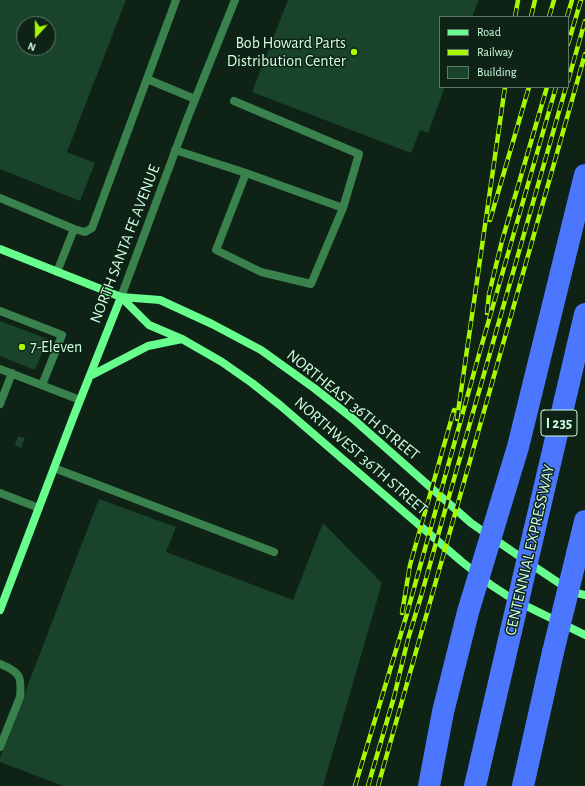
<!DOCTYPE html>
<style>
body{margin:0}
#map{position:relative;width:585px;height:786px;overflow:hidden;background:#0e2216;font-family:"Alegreya Sans",sans-serif}
canvas{display:block}
.legend{position:absolute;left:439px;top:16px;width:130px;height:72px;box-sizing:border-box;background:#0e2216;border:1px solid #5b7a67;margin:0;padding:5px 7px;list-style:none;font-size:12px;color:#cfffe0}
.legend li{display:flex;align-items:center;gap:8px;height:20px}
.legend b{width:20px;border:1px solid #5b7a67}
.north{position:absolute;left:16px;top:16px;width:40px;height:40px;box-sizing:border-box;background:#0e2216;border:1px solid #5b7a67;border-radius:50%;rotate:201deg;font-size:11px;font-weight:700;line-height:16px;text-align:center;color:#cfffe0}
.north::after{content:'';display:block;margin:auto;width:14px;height:18px;background:#a6f901;clip-path:polygon(50% 0,100% 100%,50% 72%,0 100%)}
</style>
<div id="map">
<canvas width="585" height="786"></canvas>
<ul class="legend">
<li><b style="height:5px;background:#67fe8e"></b>Road</li>
<li><b style="height:5px;background:#a6f901"></b>Railway</li>
<li><b style="height:11px;background:#1a432c"></b>Building</li>
</ul>
<div class="north">N</div>
</div>
<script>
const ctx = document.querySelector('canvas').getContext('2d');
ctx.lineJoin = 'round';
function fillPath(path, color) {
  ctx.fillStyle = color;
  ctx.fill(path, 'evenodd');
}
function trace(path, color, width, dash) {
  ctx.strokeStyle = color;
  ctx.lineWidth = width;
  ctx.lineCap = dash ? 'butt' : 'round';
  ctx.setLineDash(dash || []);
  ctx.stroke(path);
}
function label(font, color, halo, rows, align = 'center') {
  ctx.font = font + ' "Alegreya Sans",sans-serif';
  ctx.lineWidth = 3;
  ctx.setLineDash([]);
  ctx.textBaseline = 'middle';
  ctx.strokeStyle = halo;
  ctx.fillStyle = color;
  for (const [text, x, y, turn = 0] of rows) {
    ctx.save();
    ctx.translate(x, y);
    ctx.rotate((+turn || 0) * Math.PI / 180);
    ctx.textAlign = isNaN(turn) ? turn : align;
    if (halo) ctx.strokeText(text, 0, 0);
    ctx.fillText(text, 0, 0);
    ctx.restore();
  }
}
const building = new Path2D(`
 M0,0h126l-59,152 28,11 -15,38 -80,-32zM24,24h24v24h-24z
 M288,0h191l-7,17h-32v70h5l-17,46 -8,-3 -9,23 -159,-61z
 M0,321l48,18 -13,31 -35,-14z
 M18,436l7,2 -4,10 -6,-3z
 M99,499l77,28 -10,25 127,48 30,-77 59,60 -59,203h-260l-63,-24v-4z`);
const service = new Path2D(`
 M147,79l48,20
 M234,101l125,53 -16,54
 M175,150l71,23 97,35 -32,76 -50,-12 -45,-22 30,-77
 M0,198l74,31 11,3 7,-4 84,-228
 M57,272l17,-43
 M0,311l62,24 -20,50
 M0,369l80,31
 M0,404l12,-31
 M54,468l220,84
 M0,664c20,8 22,12 20,33l-20,50`);
const minor = new Path2D(`
 M0,493l39,15`);
const tertiary = new Path2D(`
 M121,297l65,-175 49,-122`);
const secondary = new Path2D(`
 M0,249l121,48 39,3 52,24 49,26 53,38 38,30 119,105 61,42 30,20 15,8 8,2
 M121,297l28,28 33,14 40,23 30,21 29,23 180,155 30,24 23,15 71,35
 M90,376l58,-30 34,-7
 M0,610l73,-192 48,-121`);
const motorway = new Path2D(`
 M534,532l51,-218
 M577,554l8,-33
 M429,786l14,-74 25,-100 50,-165 67,-272
 M475,786l36,-155
 M523,786l30,-134`);
const rail = new Path2D(`
 M515,17l3,-17
 M531,17l4,-17
 M549,17l5,-17
 M567,17l5,-17
 M568,44l13,-44
 M568,81l17,-60
 M490,220l39,-133
 M487,313l2,-19 13,-53 45,-154
 M457,419l48,-332
 M402,613l8,-48 44,-155
 M355,786l51,-169 74,-266 76,-264
 M368,786l26,-89 14,-58 14,-46 22,-79 122,-427
 M378,786l207,-732`);
const motorwayBridge = new Path2D(`
 M511,631l23,-99
 M553,652l24,-98`);
const markers = [
 [354,52,4,"#a6f901"],
 [22,347,4,"#a6f901"]
];
const shields = [
 [559,423,36]
];
const shieldNames = [
 ["I 235",559,423]
];
const poiNames = [
 ["Bob Howard Parts",346,43],
 ["Distribution Center",346,61],
 ["7-Eleven",30,347,"left"]
];
const streetNames = [
 ["NORTH SANTA FE AVENUE",125,244,-69],
 ["NORTHEAST 36TH STREET",353,405,39],
 ["NORTHWEST 36TH STREET",361,456,41],
 ["CENTENNIAL EXPRESSWAY",530,550,-77]
];
fillPath(building, '#1a432c');
trace(service, '#39814d', 8);
trace(minor, '#39814d', 8);
trace(tertiary, '#39814d', 8);
trace(secondary, '#67fe8e', 8);
trace(motorway, '#4b77fe', 22);
trace(rail, '#a6f901', 4.5);
trace(rail, '#0e2216', 3, [9]);
trace(motorwayBridge, '#4b77fe', 22);
for (const [x, y, r, color] of markers) {
  const dot = new Path2D();
  dot.arc(x, y, r, 0, 2 * Math.PI);
  ctx.fillStyle = color;
  ctx.fill(dot);
  trace(dot, '#0e2216', 1.5);
}
for (const [x, y, w] of shields) {
  const box = new Path2D();
  box.roundRect(x - w / 2, y - 13, w, 26, 3);
  ctx.fillStyle = '#0e2216';
  ctx.fill(box);
  trace(box, '#cfffe0', 1);
}
label('bold 15px', '#cfffe0', null, shieldNames);
label('16px', '#cfffe0', '#0e2216', poiNames, 'right');
label('16px', '#cfffe0', '#0e2216', streetNames);
</script>
